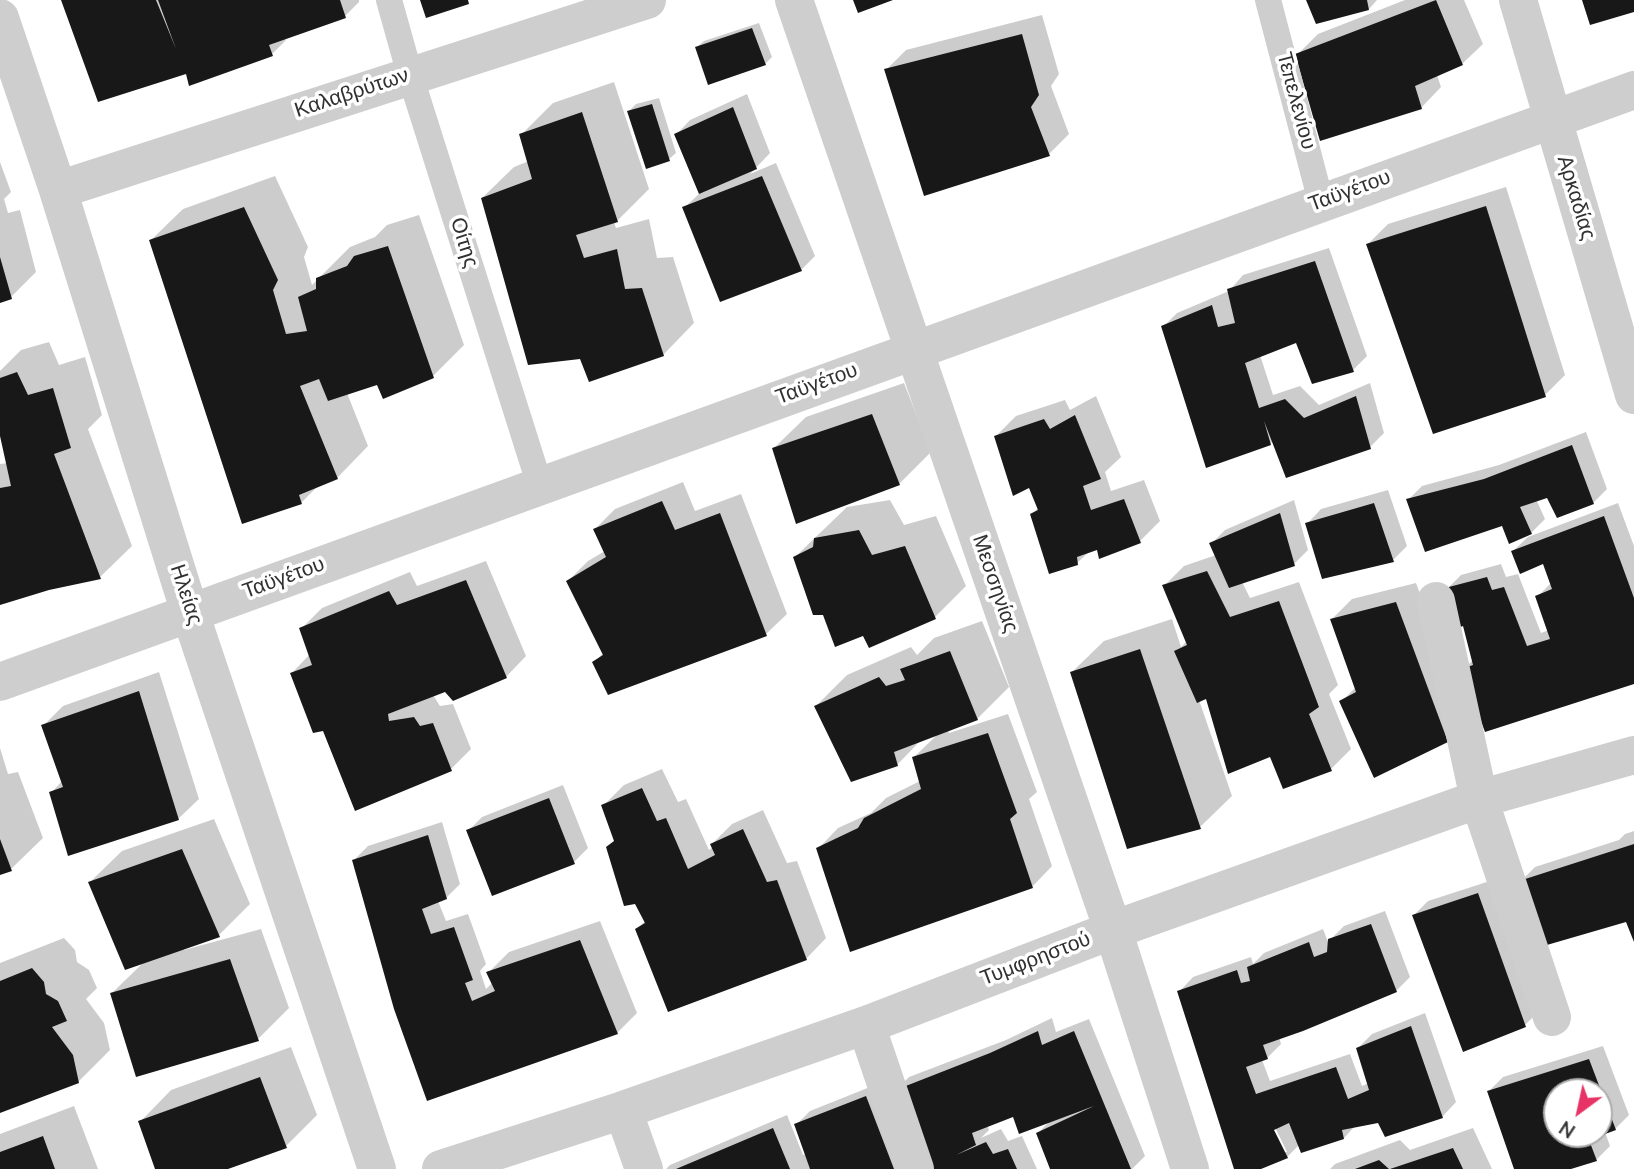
<!DOCTYPE html>
<meta charset="utf-8">
<style>
body{margin:0}
#map{position:relative;width:1634px;height:1169px;overflow:hidden;background:#fff;font-family:"Nunito Sans",sans-serif}
canvas{display:block}
.north{position:absolute;left:1543px;top:1078px;width:70px;height:70px;box-sizing:border-box;background:#fff;border:2px solid #adadad;border-radius:50%;rotate:213deg;font-size:19px;font-weight:700;line-height:28px;text-align:center;color:#313131}
.north::after{content:'';display:block;margin:auto;width:24px;height:32px;background:#e73366;clip-path:polygon(50% 0,100% 100%,50% 72%,0 100%)}
</style>
<div id="map">
<canvas width="1634" height="1169"></canvas>
<div class="north">N</div>
</div>
<script>
const ctx = document.querySelector('canvas').getContext('2d');
ctx.lineJoin = 'round';
function fillPath(path, color) {
  ctx.fillStyle = color;
  ctx.fill(path, 'evenodd');
}
function trace(path, color, width, dash) {
  ctx.strokeStyle = color;
  ctx.lineWidth = width;
  ctx.lineCap = dash ? 'butt' : 'round';
  ctx.setLineDash(dash || []);
  ctx.stroke(path);
}
function label(font, color, halo, rows, align = 'center') {
  ctx.font = font + ' "Nunito Sans",sans-serif';
  ctx.lineWidth = 7;
  ctx.setLineDash([]);
  ctx.textBaseline = 'middle';
  ctx.strokeStyle = halo;
  ctx.fillStyle = color;
  for (const [text, x, y, turn = 0] of rows) {
    ctx.save();
    ctx.translate(x, y);
    ctx.rotate((+turn || 0) * Math.PI / 180);
    ctx.textAlign = isNaN(turn) ? turn : align;
    if (halo) ctx.strokeText(text, 0, 0);
    ctx.fillText(text, 0, 0);
    ctx.restore();
  }
}
const shadow = new Path2D(`
 M63,0h296v2l-14,14 -60,22 1,2 -14,14 -85,18z
 M1308,0h69l-8,9z
 M1405,0h59l19,44 -21,20 -25,11 4,12 -20,21 -124,-53 21,-21z
 M1042,15l17,59 -8,12 18,48 -20,20 -163,-84 20,-20z
 M759,23l13,34 -7,7 -68,-17 7,-6z
 M614,82l35,107 -32,32 -3,1 2,6 33,-9 8,39 16,-1 21,66 -31,32 -82,2 -99,-159 32,-31 15,-6 -8,-26 32,-32z
 M747,94l23,59 -20,21 26,-11 39,93 -14,14 -117,-62 16,-15 -24,-58 14,-15z
 M659,98l17,55 -7,6 -40,-48 7,-7z
 M0,162l11,30 -7,7 4,14 12,-3 16,62 -25,25 -11,4z
 M275,176l33,71 -4,10 8,28 38,-38 25,-10 12,-12 32,-10 45,130 -31,31 -55,7 -31,10 21,53 -31,32 -18,7 -17,17 -59,20 -92,-282 32,-31z
 M1506,187l59,188 -20,20 -177,-151 20,-20z
 M1329,248l38,108 -14,14 -56,-29 -37,14 13,40 27,-9 19,19 51,-22 14,50 -14,14 -97,-6 -3,3 -107,-117 14,-14 52,-22 14,-16z
 M49,342l10,23 26,-8 17,58 -14,14 44,117 -32,31 -52,11 -48,15v-139l8,-1 -8,-35v-57l21,-21z
 M904,383l27,69 -32,32 -125,-36 32,-31z
 M1096,396l25,61 -16,15 6,19 33,-11 16,41 -20,20 -41,7 -9,3 -13,12 -45,-49 7,-7 -9,-21 -34,-50 20,-20 49,-16 5,10z
 M1586,432l21,57 -14,14 -46,-8 -11,4 9,20 -14,14 -28,-9 -95,-24 14,-14 77,-21z
 M683,482l12,29 46,-17 46,120 -21,20 -172,29 9,-10 -35,-72 20,-20 17,-10 -10,-22 20,-20z
 M1388,490l19,56 -14,14 -86,-36 14,-15z
 M890,500l14,25 32,-9 30,70 -31,31 -71,16 -39,-20 -30,-56 52,-50z
 M1294,500l14,50 -14,14 -52,18 8,16 49,-16 39,103 -9,9 22,55 -20,20 -60,-14 -64,-59 -8,4 33,96 -32,31 -128,-155 32,-31 68,-22 9,28 6,-6 -23,-55 20,-20 32,-11 -5,-11 14,-14z
 M1618,503l16,43v136l-170,-13 10,-10 -9,-36 -18,-34 14,-14 40,-11 5,13 12,-3 23,59 8,-3 -12,-33 14,-14 -7,-21 -31,-11 15,-14z
 M486,561l40,95 -20,21 -61,13 -12,5 7,11 13,-2 18,45 -20,20 -127,-40 -32,-56 18,-19 -9,-25 21,-21 88,-36 7,14z
 M1416,583l52,138 -21,20 -105,-40 14,-14 -24,-68 20,-20z
 M982,621l27,66 -32,32 -29,11 1,3 59,-19 29,78 -8,7 23,67 -20,21 -214,-38 20,-21 33,-15 15,-15 34,-17 -6,-24 24,-23 -16,5 -25,26 -81,-59 31,-31 64,-28 6,8 17,-17z
 M159,672l40,127 -21,20 -127,-26 11,-12 -19,-55 20,-20z
 M0,748l8,26 10,-2 25,66 -32,31 -11,4z
 M662,769l16,33 8,-3 23,51 4,-3 -1,-3 20,-20 31,-14 24,53 10,-2 29,77 -20,21 -169,-30 9,-9 -43,-114 21,-21z
 M563,785l25,63 -14,14 -106,-31 14,-14z
 M214,819l36,85 -31,31 -36,13 1,2 77,-21 28,79 -31,31 -146,-46 32,-31 -54,-80 32,-31z
 M442,822l18,62 -14,14 -8,3 8,20 22,-7 18,50 -6,7 6,18 7,-7 -5,-9 21,-21 91,-31 37,92 -20,20 -120,41 -143,-214 14,-14z
 M1634,831v107l-7,-20 -106,-37 14,-14 84,-27 6,-6z
 M1493,880l46,131 -14,14 -61,25 -50,-135 14,-14z
 M1385,911l25,66 -14,14 -117,46 2,7 -14,14 -5,2 8,21 80,-27 12,32 7,-3 -12,-34 15,-15 53,-21 31,89 -14,15 -63,4 -24,5 -11,12 -45,7 -12,12 -31,12h-20l-57,-177 14,-15 58,-20 2,7 11,-11 59,-24 5,13 16,-16zM1272,1121l15,31h-4l-14,-29z
 M64,938l11,12 2,12 12,8 8,18 -11,11 18,24 6,27 -32,32 -78,25v-144z
 M1052,1018l4,14 33,-13 56,137 -13,13h-80l-14,-36 12,-12 -36,-7 -27,11 2,5 -8,8 20,-9 7,12 14,-5 15,33h-107l-35,-78 14,-14 97,-37z
 M1603,1046l26,69 -14,14 -10,3 5,14 -14,14 -31,9h-49l-27,-78 14,-14zM1557,1092h42v42h-42z
 M291,1047l26,68 -31,31 -64,23h-65l-17,-47 31,-32z
 M880,1083l33,86h-247l4,-4 117,-50 16,40 3,-1 -10,-29 14,-14z
 M74,1106l24,63h-98v-35z
 M1473,1128l19,41h-162l5,-5 65,-24 10,10z`);
const building = new Path2D(`
 M61,0h95l20,49 -18,-49h182l6,18 -77,27 4,11 -84,30 -3,-12 -88,28z
 M420,0h48l1,4 -43,14z
 M853,0h40l-35,13z
 M1306,0h61l2,10 -53,14z
 M1436,0l27,65 -48,21 7,23 -102,32 -25,-87z
 M1582,0h52v12l-44,13z
 M752,28l14,37 -58,20 -13,-38z
 M1022,34l17,61 -8,12 19,49 -126,40 -40,-127z
 M652,104l18,57 -24,8 -19,-58z
 M733,107l24,62 -58,25 -25,-60z
 M582,112l36,110 -42,13 8,23 33,-9 8,40 17,-1 22,68 -75,26 -9,-23 -52,6 -47,-167 51,-19 -13,-45z
 M762,176l40,95 -82,31 -38,-95z
 M1486,206l60,191 -113,37 -67,-190z
 M244,207l34,73 -5,10 13,44 21,-3 -9,-34 18,-8v-11l31,-12 7,-10 34,-10 46,132 -51,21 -6,-14 -49,16 -9,-22 -19,7 38,93 -39,16 3,9 -60,20 -93,-284z
 M0,257l12,42 -12,4z
 M1315,261l39,111 -42,12 -16,-41 -51,20 14,45 26,-9 19,19 52,-22 15,53 -85,29 -22,-57 7,24 -65,23 -45,-142 51,-21 6,22 17,-4 -8,-34z
 M17,372l11,23 25,-7 18,60 -17,6 47,125 -52,11 -49,15v-117l11,-2 -11,-50v-58z
 M872,414l28,71 -104,39 -24,-76z
 M1075,415l26,64 -18,7 8,24 33,-11 17,44 -42,16 -2,-9 -20,7 1,8 -29,9 -19,-60 8,-4 -9,-22 -16,8 -19,-60 50,-17 6,10z
 M1572,445l22,59 -37,14 -10,-20 -27,9 12,27 -23,10 -7,-18 -77,26 -19,-53 78,-20z
 M662,501l13,29 45,-17 47,123 -159,59 -16,-33 11,-7 -37,-74 40,-24 -13,-28z
 M1374,503l20,59 -72,17 -17,-56z
 M1280,513l15,53 -66,22 -20,-45z
 M1604,516l30,82v86l-149,48 -23,-63 11,-4 -10,-39 -9,4 -9,-42 42,-11 5,13 12,-3 23,59 23,-7 -15,-43 17,-7 -9,-25 -23,10 -9,-23z
 M859,530l13,25 33,-9 31,73 -67,29 -6,-12 -28,11 -12,-32h-10l-20,-58 20,-10 1,-9z
 M1207,571l23,46 49,-16 40,106 -10,7 23,57 -49,18 -13,-32 -42,17 -22,-75 -9,4 -23,-52 13,-6 -25,-60z
 M466,580l41,98 -54,23 -8,-9 -57,22 1,7 25,-4 6,9 13,-3 19,48 -97,40 -32,-80 -10,2 -23,-60 22,-8 -13,-37 90,-37 8,14z
 M1396,602l52,140 -74,36 -35,-77 17,-9 -26,-73z
 M1140,649l61,180 -74,20 -57,-177z
 M950,651l28,69 -84,32 4,14 -47,16 -37,-76 65,-29 7,9 19,-6 -5,-11z
 M139,691l40,129 -111,36 -19,-64 14,-5 -22,-62z
 M988,733l29,80 -7,6 23,69 -183,64 -34,-104 42,-20 6,-10 57,-29 -9,-32z
 M642,788l15,33 9,-3 22,51 27,-14 -5,-11 33,-15 24,53 10,-2 30,80 -139,52 -33,-83 10,-6 -10,-19 -11,2 -18,-59 8,-6 -13,-36z
 M549,798l26,66 -83,32 -26,-66z
 M428,835l19,64 -25,10 9,25 23,-7 19,53 -8,3 7,18 23,-10 -9,-19 94,-32 38,94 -191,67 -33,-92 -42,-149z
 M0,839l12,32 -12,4z
 M1634,844v98l-8,-20 -86,25 -21,-66z
 M182,849l38,88 -95,33 -37,-88z
 M1478,893l48,134 -63,25 -51,-137z
 M1371,924l26,68 -94,39 -40,14 5,14 -22,8 10,27 80,-27 12,32 21,-9 -13,-42 55,-22 32,92 -58,19 -7,-14 -36,7 2,9 -43,14 -12,-30 -15,7 14,28 -27,11h-27l-57,-178 60,-21 4,13 9,-2 -3,-14 62,-25 5,15 13,-5 1,-13z
 M230,959l29,82 -123,36 -26,-84z
 M32,968l12,14 2,12 12,7 9,20 -15,6 21,28 6,28 -79,30v-132z
 M1038,1031l4,14 32,-14 57,138h-81l-14,-36 58,-27 -75,28 -6,-17 -41,16 4,12 -20,10 30,-13 7,12 15,-5 9,20h-89l-35,-78 97,-38z
 M1589,1059l27,71 -27,10 8,21 -26,8h-57l-27,-78zM1557,1092h42v42h-42z
 M260,1077l27,71 -59,21h-73l-17,-48z
 M866,1096l28,73h-84l-16,-45z
 M773,1128l17,41h-114z
 M43,1136l12,33h-55v-17z
 M1453,1148l10,21h-73z
 M1379,1160l10,9h-34z`);
const service = new Path2D(`
 M389,0l21,75 130,411
 M1268,0l53,202`);
const minor = new Path2D(`
 M794,0l319,930 77,239
 M1518,0l116,395
 M0,18l58,172 132,423 187,556
 M58,190l589,-190
 M1436,601l43,198 73,218
 M0,682l1634,-592
 M866,1025l49,144
 M623,1110l21,59
 M441,1169l182,-59 243,-85 247,-95 366,-131 155,-44`);
const streetNames = [
 ["Καλαβρύτων",352,94,-18],
 ["Τεπελενίου",1295,101,75],
 ["Ταϋγέτου",1350,192,-20],
 ["Αρκαδίας",1575,198,73],
 ["Οίτης",463,243,73],
 ["Ταϋγέτου",817,385,-20],
 ["Ταϋγέτου",284,579,-20],
 ["Μεσσηνίας",994,584,71],
 ["Ηλείας",185,595,72],
 ["Τυμφρηστού",1036,960,-21]
];
fillPath(shadow, '#0003');
fillPath(building, '#181818');
trace(service, '#cecece', 26);
trace(minor, '#cecece', 38);
label('21px', '#313131', '#fff', streetNames);
</script>
